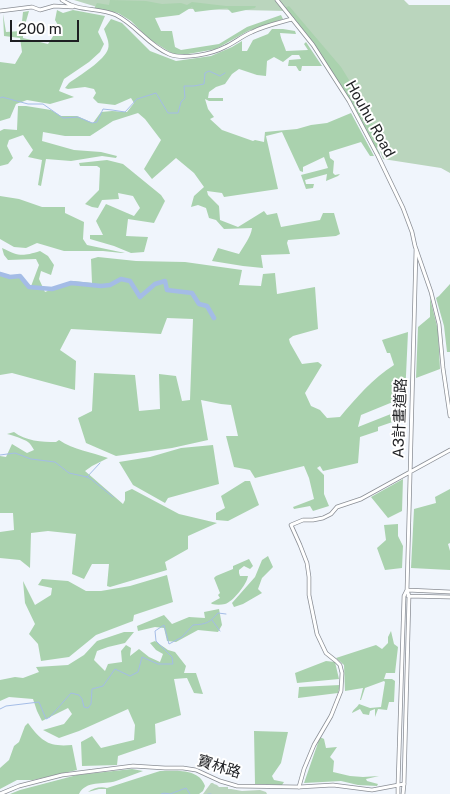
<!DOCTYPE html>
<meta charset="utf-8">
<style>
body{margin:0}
#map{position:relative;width:450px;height:794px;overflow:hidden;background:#f0f5fc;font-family:"Public Sans",sans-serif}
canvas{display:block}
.scale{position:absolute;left:10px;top:20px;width:69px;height:22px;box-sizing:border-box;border:2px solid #1e1f22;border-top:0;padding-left:6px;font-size:15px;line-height:18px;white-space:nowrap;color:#1e1f22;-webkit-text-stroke:4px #fff;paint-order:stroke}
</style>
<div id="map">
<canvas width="450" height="794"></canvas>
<div class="scale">200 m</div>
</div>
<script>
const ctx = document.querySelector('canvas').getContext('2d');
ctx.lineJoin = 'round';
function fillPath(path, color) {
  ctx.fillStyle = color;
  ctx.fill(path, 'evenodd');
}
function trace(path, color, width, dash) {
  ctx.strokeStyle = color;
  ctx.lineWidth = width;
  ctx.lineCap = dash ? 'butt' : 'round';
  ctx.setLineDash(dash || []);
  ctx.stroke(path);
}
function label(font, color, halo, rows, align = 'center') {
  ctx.font = font + ' "Public Sans","Noto Sans TC",sans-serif';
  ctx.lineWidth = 4;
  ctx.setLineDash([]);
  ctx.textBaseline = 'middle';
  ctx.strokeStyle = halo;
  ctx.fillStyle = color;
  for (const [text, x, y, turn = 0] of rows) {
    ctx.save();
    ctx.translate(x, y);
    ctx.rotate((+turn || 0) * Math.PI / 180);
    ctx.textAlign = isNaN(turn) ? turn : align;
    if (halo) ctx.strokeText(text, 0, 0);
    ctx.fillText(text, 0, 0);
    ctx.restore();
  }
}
const green = new Path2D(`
 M74,0h330l5,5h41v168l-9,-5 -58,-9 -20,-53 -75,-95 -191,-4z
 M211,783h2l1,1 3,1 2,2h9v2h3l11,2 18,-1 6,2 1,2h-64z`);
const forest = new Path2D(`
 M110,0l36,1 16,3 19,-1 6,2 5,-3 34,4h30l-1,2 -23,5 -5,-5 -32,4 -3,-5 -13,8 -24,3 6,13h11l3,16 6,3 38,-6 28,-17 34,-12 2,4 -35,12 -32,18 -28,5h-15l-24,-15 -18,-18 -13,-8 -24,-4 3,-6 12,2z
 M289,6l52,61 21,34 13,29 4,14 -2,4 3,6h-2l-42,-76 -24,-36 -28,-34z
 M57,10l6,3 10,-3 32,6 -7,16 6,12 -4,8 -11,10 -25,17 -5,12 15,6 -24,7 -23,-4 -11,4 -6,14 -10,3v-59l15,2 7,-12 -2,-14 -16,-2 -1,-22 3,18 15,-1 2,-19 6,-1 -6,21v6l25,6 11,-17 -4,-7z
 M111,19l11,4 28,28 26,10 35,-5 21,-9 10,-6v10h5l6,-11 15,-6 4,-5h11l12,2 1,3 -16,-1c1,7 4,11 6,18l22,-1 -4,-6 2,-2 16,24h-20l-1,5h-2l-3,-5h-8l1,-6 12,-1 -2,-4h-7l-9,7 -9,-5 -7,4 -1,15 -9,-1 -18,-6 -7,5 -7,10 -9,3 -7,5 -1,6h15v3h-14l-4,-2 3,10 6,8 -4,2 12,11 31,11 2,-1 9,2 1,-10 32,-3 14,-4 16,-2 24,-10 23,43h-4l-9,-14 -32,10 1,6 4,3 -1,12 2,2 5,-1 -2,2 -12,5 1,-7 -22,6 1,4h8l-1,4 -7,1 -5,-14 27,-7 -4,-11 -21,10v5l-3,-1 -18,-39 -16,4 12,53 -54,8 -2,-4 -15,-2 1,4 11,11 1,14 18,7 26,-16 3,4 10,-2 4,14 39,-7 3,-7h11l6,21 -4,2 -48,4 -1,3 3,11 -29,1 2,13 -20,-2 -31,-5 6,-13 21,6c5,-9 12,-17 13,-26l-28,1 -8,-9 -7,-2 -3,-10 -8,-3 -7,2 3,-11 10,-9 -10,-14 -18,-15 -24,21 -8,-10 17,-29 -16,-21 -7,-6 -25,8 -23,15h-25l-22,-4 -1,9 32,9 27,2 16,4 -1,2 -14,-2 -31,5 -25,-2 -5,27 -3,-1 4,-25 -14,-3 5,-7 -10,-15 -14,5 -2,6 6,12 -5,6 -8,2v-35l4,-2 13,1 1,-24h8l25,4 10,6h16l16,7 8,-11 11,-1 15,1 7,-9 -3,-5 -16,7 -17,-2 -5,-5 3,-5 -2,-4 -9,-2 -17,2 -3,-1 4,-5c10,-7 36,-23 39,-34 2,-6 -2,-14 -4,-20z
 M107,160l16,4 38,31 4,6 -11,22 -26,-4 -2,17 22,1 -4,15 -13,1 -17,-7 -24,-7v-4h13l-7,-14 10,-17 28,12 6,-8 -7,-12 -15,-3 1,6 -17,1 -4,8 -6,-1 -7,-3 14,-14 1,-22 -3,-2h-17l-1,-3z
 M0,196l19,3 23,8h23v6l19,9 -1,17 4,6 38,8h-3l-19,-2h-39l-27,-8 -11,5 -12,-1 -14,-8z
 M2,248c17,8 19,9 38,3l8,5 6,9 -3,10 -10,-4 -2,8 6,13 28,-11 19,2 -1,-24 7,-2 38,4 49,1 57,8 -3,15 22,1 2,-12 12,-1 2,21 38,-7 3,42 -25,7 -4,3 1,4 12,21 16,-2 4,3 -17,28 6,13 9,4 7,8 13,-1c16,-19 33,-39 54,-52l-4,-12h-3l-5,-13 26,-8 -3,65 -44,18 -3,12 43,-17 3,8 -26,9v4l-18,6 -2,26 -35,8 -3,-5 -3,2 7,7v19l5,12 -16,5 -3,-5 -16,3 -1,-2 21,-8 -5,-21 -5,-12 -49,12 -5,-8 -16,-3 -8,-31h12l-7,-31 -10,-1 -20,-4 7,40 -36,8 -56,8 -30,-13 -8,-25 14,-7 2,-38 41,2 4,36 21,-2 -1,-35 17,2 6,25 8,-1 3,-81 -26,-1 -6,16 -90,-5 -11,21 16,11 -1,29 -63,-17 -12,2v-101l19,3 11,12 9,-24 -3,-6 -28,1 -4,-5z
 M450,284v68h-3l-3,-26 -8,-28 3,-2z
 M430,298l8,32 2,39 -24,9 2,-51 12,-10z
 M14,432c11,9 28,10 42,10l3,-2c15,10 32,12 49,18l-16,8 -7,5 38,33 2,-4v-8l7,-3 47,25 38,9 -29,13v13l-23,13 2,8 -57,17 -3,-1 2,-22h-17l-8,15 -12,-5 4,-40 -28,-3 -17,2 -1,35 -10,-8 -20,-2v-26l14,-2 -1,-17h-13v-57l6,1 6,-13 15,9 7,-3c-2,-3 -3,-6 -6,-8 -4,-3 -16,-7 -21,-8z
 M213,445l6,39 -51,14 -3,5 -32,-18 -14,-23 31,-5 31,-9z
 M403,479l-1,32 -14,7 -17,-21z
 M245,481h5l9,24 -31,16 -12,-1v-7l9,-5 -4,-12z
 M450,489v54l-2,1 2,7v19l-39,-2 3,-59 22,-6 -1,-6z
 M398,524v12l5,10 -1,22 -17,2 -8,-22 9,-8 -2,-15z
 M268,556l5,11 -11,11 -4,11 4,4 -19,11 -9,3 -2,-4 23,-26 7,-17z
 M249,559l4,7 -3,3 -6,-3 -5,4v3l1,3h8c-1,8 -15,26 -23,28 -4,1 -9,1 -13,0l-1,-1 9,-5 -2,-3 2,-2 -6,-15 2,-2 17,-7v-3z
 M167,575l6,27 -39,13 -1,6 -37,14 -27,22 -28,4 -3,-17 -9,-10 6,-10 -10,-21 -2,-22 12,24 16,-10 1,-7 -14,-3 4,-6 26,2 18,10h15l29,-5z
 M219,609l3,16 -4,7 -20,-2 -22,12 -9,-1 -3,-13 -9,-1 -17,4 -1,-5 27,-11 8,9 17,-7 16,1 -1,-6z
 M391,631l3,13 4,3 -3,26h-9l-2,6h8l3,2 -1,21h-5l-2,8 -9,-1 -3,8v-8l-5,2 -1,4 -6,-1 -3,-5 -8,4c1,-4 5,-5 7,-9l11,4 11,-1 4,-25 -1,-1 -19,7 -4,12h-1l3,-12 -18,3 -1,-26 -8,-7 40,-13 6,4 6,-6v-6z
 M124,632h10l-9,11 -17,4 -11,4 -3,9 11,11 3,-7 14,-2 -1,-11 5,-6 5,3 -1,8 9,-7 10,8 11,5 3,-8 -7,-4 -6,-7 5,-2 13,9 7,2 11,14 -2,7h12l7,21 -9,-1 -7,-15 -13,1 7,36 -26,9 1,19 -38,13 -1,9 -35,1 -1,-24 11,-6 9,12 33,-8 1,-15 -7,-16 -49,22 -20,7 -16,-8 21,-6 8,-10 -4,-6 -26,13 -5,-10 -4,-12 -24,-2 -9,4v-21l15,-3 8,1 16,-6 -3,-5 32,-2 16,-10 13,-14z
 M326,661l9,1 4,17 -42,4 -2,-10z
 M340,685l-2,8 -40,5 1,-11z
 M28,723c14,19 21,24 44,22l5,25 -44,10h-16l-17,9v-21l9,-8 5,-14 5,-4 6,-16z
 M254,731l34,1 -7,31 -9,13 2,4 10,2 -2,3 -27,-1z
 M320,737l4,2 2,9 11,-1 -7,10 4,4 -1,11 17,4 13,1 16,-1 -13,3 1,2 11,3 -1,2 -19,-1 -17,-4 -37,2z
 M132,769l11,2c-9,3 -18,7 -27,10 -13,4 -30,-1 -37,13h-69l10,-4 57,-15z
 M160,771c15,0 39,-3 45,15l-2,5 -4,3h-93v-5h-7l-11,3c5,-4 13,-6 19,-4z`);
const stream = new Path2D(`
 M0,98l2,-1 26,7h15l20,14 15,-1 14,6 5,-1 6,-13 9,1 13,2 12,-13 19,-6 12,20h10l3,-11 4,-4 -1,-12h10l10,-2 1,-11 4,-2 11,5 5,-3
 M0,455l15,-2 16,6 24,3 14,11 18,4 4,2 22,18
 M87,477l13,-14
 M212,620l8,11
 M0,709l6,-3 33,-4 7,17 4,-2 21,-24 8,2 3,4 2,8 4,1 3,-4 1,-15 11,-3 12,-17 15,7 8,-4 4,-15 16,7h15l-1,-7 -16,-16 -1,-10 9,-6 5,19 13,-7 11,-12c14,-1 16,-2 25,-12l8,1
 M161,794l3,-1 6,1 16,-6 4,6
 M208,794h3`);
const river = new Path2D(`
 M0,274l10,3 10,-1 9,11 23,2 19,-6 30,3 9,-1 11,-6 9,2 10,16 15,-13 10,-3 2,9 25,3 7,11 8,2 7,12`);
const tertiary = new Path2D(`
 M62,0c16,12 36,7 54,15 20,10 32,30 53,39 14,6 43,0 56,-7 9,-4 17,-11 27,-15 12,-6 26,-9 40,-13
 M0,11l32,-4 8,3 14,-4 19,1
 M407,590l43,2
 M408,596l42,1
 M404,784l5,-188 -2,-6 9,-340
 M398,785l6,-189 3,-6
 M299,787l5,-18 10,-24 17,-29 10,-25 1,-18 -2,-8 -4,-4 -10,-8 -9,-19 -8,-39v-18l-2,-14 -7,-18 -9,-20 12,-5h10l10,-2 8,-4 6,-7 24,-8 89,-49`);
const secondary = new Path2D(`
 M277,0l36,45 36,56 29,55 25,52 9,24 3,14 16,46 8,32 4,44 7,48
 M0,794l19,-8 43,-11 71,-9 32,2h18l13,2 24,11 17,5 62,1 34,-2 39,5 32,-6 -1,10
 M398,794v-9`);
const streetNames = [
 ["Houhu Road",370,119,61],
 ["A3計畫道路",400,418,-88],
 ["寶林路",219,767,17]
];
fillPath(green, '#bad5bd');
fillPath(forest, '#aad2ae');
trace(stream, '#a4bce6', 1);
trace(river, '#a4bce6', 4.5);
trace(tertiary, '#8a8e95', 4.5);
trace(secondary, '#8a8e95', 4.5);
trace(tertiary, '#fff', 3);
trace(secondary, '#fff', 3);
label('15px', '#1e1f22', '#fff', streetNames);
</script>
